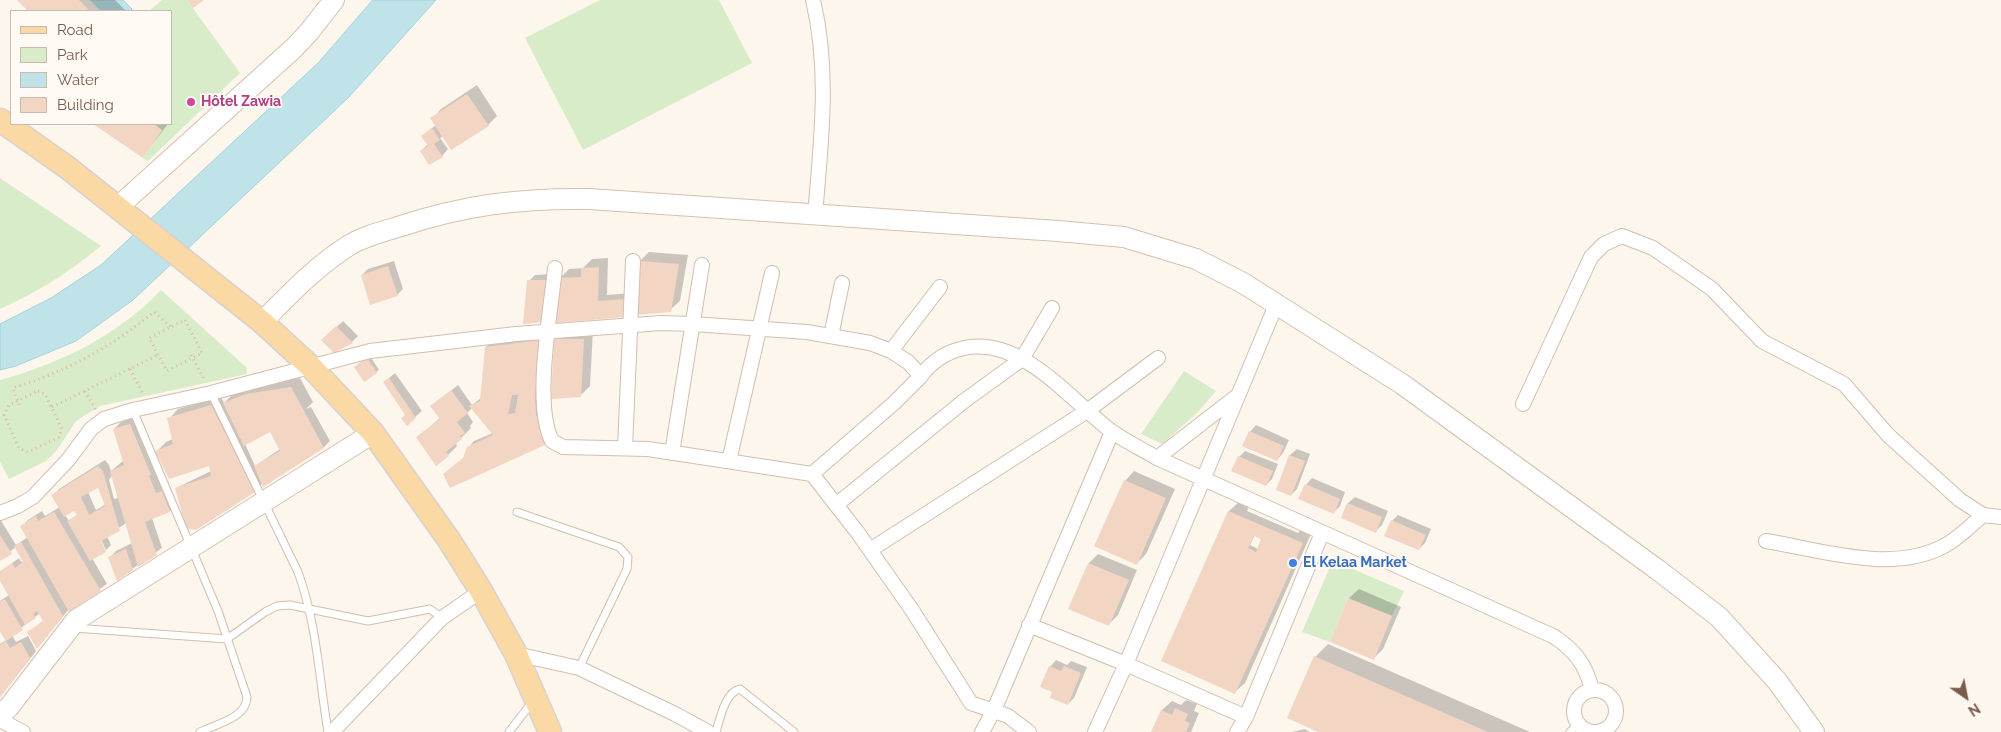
<!DOCTYPE html>
<meta charset="utf-8">
<style>
body{margin:0}
#map{position:relative;width:2001px;height:732px;overflow:hidden;background:#fdf6ec;font-family:Raleway,sans-serif}
canvas{display:block}
.legend{position:absolute;left:10px;top:10px;width:162px;height:115px;box-sizing:border-box;background:#fffaf3;border:1px solid #cabbb1;margin:0;padding:6px 9px;list-style:none;font-size:15px;color:#7a5c4d}
.legend li{display:flex;align-items:center;gap:10px;height:25px}
.legend b{width:25px;border:1px solid #cabbb1}
.north{position:absolute;left:1941px;top:672px;width:50px;height:50px;-webkit-text-stroke:4px #fffaf3;paint-order:stroke;rotate:147deg;font-size:14px;font-weight:700;line-height:20px;text-align:center;color:#7a5c4d}
.north::after{content:'';display:block;margin:auto;width:18px;height:22px;background:#7a5c4d;clip-path:polygon(50% 0,100% 100%,50% 72%,0 100%)}
</style>
<div id="map">
<canvas width="2001" height="732"></canvas>
<ul class="legend">
<li><b style="height:6px;background:#fbd9a5"></b>Road</li>
<li><b style="height:14px;background:#d8ecc9"></b>Park</li>
<li><b style="height:14px;background:#bfe3e8"></b>Water</li>
<li><b style="height:14px;background:#f3d5c3"></b>Building</li>
</ul>
<div class="north">N</div>
</div>
<script>
const ctx = document.querySelector('canvas').getContext('2d');
ctx.lineJoin = 'round';
function fillPath(path, color) {
  ctx.fillStyle = color;
  ctx.fill(path, 'evenodd');
}
function trace(path, color, width, dash) {
  ctx.strokeStyle = color;
  ctx.lineWidth = width;
  ctx.lineCap = dash ? 'butt' : 'round';
  ctx.setLineDash(dash || []);
  ctx.stroke(path);
}
function label(font, color, halo, rows, align = 'center') {
  ctx.font = font + ' Raleway,sans-serif';
  ctx.lineWidth = 4;
  ctx.setLineDash([]);
  ctx.textBaseline = 'middle';
  ctx.strokeStyle = halo;
  ctx.fillStyle = color;
  for (const [text, x, y, turn = 0] of rows) {
    ctx.save();
    ctx.translate(x, y);
    ctx.rotate((+turn || 0) * Math.PI / 180);
    ctx.textAlign = isNaN(turn) ? turn : align;
    if (halo) ctx.strokeText(text, 0, 0);
    ctx.fillText(text, 0, 0);
    ctx.restore();
  }
}
const green = new Path2D(`
 M162,0h25l53,73 -92,88 -5,-3 19,-28 -8,-6h17v-113h-22z
 M600,0h119l33,63 -169,87 -58,-112z
 M0,178l101,68c-32,26 -63,46 -101,63z
 M161,290l85,77 1,7 -147,32 -24,15 -19,29 -11,11 -37,18 -9,-17v-82c61,-17 117,-44 161,-90z
 M1184,371l32,20 -19,22 -35,31 -21,-10z
 M1339,563l65,28 -12,25 -44,-18 -18,44 -28,-10 28,-65 7,3z`);
const water = new Path2D(`
 M91,0h32l9,9 -2,2h-28z
 M373,0h63l-88,98 -215,202 -57,41 -60,25 -16,4v-46l51,-26 50,-33 217,-202z`);
const shadow = new Path2D(`
 M19,0h96l11,11h-96z
 M477,85l20,31 -9,9 -45,11 -3,2 8,11 -6,7 -21,-5 7,-7 -6,-8 14,-11 -4,-6 9,-10z
 M96,124h72l-25,32z
 M649,252l39,3 -8,46 -10,9 -31,-48z
 M608,258l-1,37 24,-2v16l-75,13 4,-44 9,-9 14,-1 9,-9z
 M394,261l9,28 -6,6 -35,-20 6,-6z
 M552,274l-28,49 5,-42 6,-6z
 M343,321l15,15 -6,6 -17,10 -12,-12z
 M565,330h28l-3,56 -10,10 -25,-56z
 M546,334l-5,52 13,48 -9,10 -25,10 -76,20 21,-17 3,-9 6,-7 19,-8 -21,-25 -5,5 6,9 -3,4 1,2 -15,15 1,3 -9,9 -30,-18 22,-19 -8,-12 26,-21 14,20 9,-7 5,-51 9,-10z
 M370,356l9,14 -3,2 -18,-8z
 M395,373l27,38 -15,13v-10l-23,-32z
 M300,378l13,24 -7,7 5,-2 19,34 -6,6 -60,38 -1,-2 -9,8 -78,-3 35,-17 -1,-7 -53,-13 9,-9 7,-3 -4,-20 9,-10 43,-13 3,7 10,-10 23,-8zM276,428l4,21 -25,17 -10,-22z
 M140,416l20,49 -5,5 7,18 7,-2 7,19 -6,6 -18,7 10,30 -30,21 -22,-12 6,-6 16,-8 -6,-20 -19,13 4,9 -5,5 -7,-15 -7,23 15,26 -38,25 -31,38 -9,-15 15,-12 -4,-7 -28,22 4,7 12,-6 8,15 -36,46v-53l6,-4 -6,-11v-28l9,-6 -9,-17v-6l19,-14 2,4 3,-1 -8,-14 -16,12v-40l16,26 12,-8 -6,-11 6,-6 14,-9 3,5 15,-9 -7,-11 6,-7 46,-29 4,5 2,6 13,-11 -10,-31 9,-9zM112,476l6,22 -4,1 -5,-19zM104,484l2,20 -10,6 -8,-18zM75,509l3,5 -9,7 -4,-6z
 M1256,425l33,15 -6,13 -6,7 -27,-28z
 M1297,449l13,5 -13,35 -6,6 -14,-5 13,-35z
 M1245,451l33,13 -6,15 -6,6 -27,-28z
 M1134,471l41,18 -29,65 -9,9 -12,-82z
 M1312,478l33,14 -5,14 -7,7 -27,-28z
 M1355,497l33,14 -6,14 -6,6 -34,-14 6,-14z
 M1239,502l10,4 -2,5 51,22 3,-4 10,5 -66,149 -10,9 -72,-32 66,-149zM1255,535l8,3 -5,11 -8,-4z
 M1398,515l33,14 -6,14 -6,6 -27,-28z
 M1098,554l39,16 -19,45 -10,10 -39,-17 20,-45z
 M1359,589l42,18 -18,42 -10,10 -42,-18 18,-43z
 M1328,644l202,88h-209l-6,-75z
 M1056,660l11,5 4,-4 16,6 -13,31 -6,6 -14,-13 -4,-24z
 M1186,700l11,4 -3,7 5,2 -8,19h-38l9,-22 10,-9 9,4z
 M1305,729l5,3h-18z`);
const building = new Path2D(`
 M17,0h62l11,11h-62z
 M187,0h17l-11,8z
 M467,94l22,32 -38,24 -21,-32z
 M93,124h61l8,6 -19,28z
 M432,128l8,12 -6,4 9,13 -14,8 -9,-14 8,-5 -7,-10z
 M638,261l41,3 -8,48 -36,3z
 M388,266l10,30 -28,9 -9,-30z
 M599,267l-1,34 28,-2 -1,18 -70,6 4,-45 22,-1v-9z
 M527,280h20l-3,42 -21,2z
 M336,326l17,17 -19,10 -13,-13z
 M554,339h30l-3,58 -30,2z
 M540,340l-5,55 1,21h4l5,29 -95,43 -7,-14 20,-16 4,-11 26,-12 -24,-29 11,-5 5,-54zM512,395h6l-3,18 -7,1z
 M367,358l10,15 -13,9 -10,-15z
 M389,378l27,40 -9,8 -6,-8 4,-3 -22,-33z
 M291,387l33,61 -61,39 -9,-21 26,-15 -10,-19 -26,14 -21,-43 23,-9z
 M451,390l17,23 -11,9 8,11 -5,3 2,3 -16,13 3,4 -13,10 -20,-29 24,-18 -10,-13z
 M211,405l44,87 -59,38 -10,-2 -11,-40 36,-12 -2,-10 -40,13 -14,-28 18,-7 -6,-26z
 M130,424l21,51 -2,1 7,17 6,-2 8,21 -25,10 12,33 -19,12 -28,-96 14,-6 -11,-36z
 M1249,431l35,15 -7,15 -35,-15z
 M1289,455l16,6 -14,35 -15,-6z
 M1238,456l35,15 -7,15 -35,-15z
 M98,466l5,5 17,60 -19,10 5,11 -16,9 -23,-40 10,-6 -3,-4 -10,6 -13,-22zM98,488l7,18 -16,9 -8,-18z
 M1124,480l42,18 -29,67 -43,-19z
 M1305,484l35,15 -6,15 -36,-15z
 M1347,503l35,14 -6,16 -35,-15z
 M1228,511l75,32 -68,151 -74,-33zM1254,536l7,3 -5,13 -8,-4z
 M54,512l47,79 -32,21 -49,-86 16,-10 2,5z
 M1391,520l35,15 -7,15 -35,-14z
 M0,535l12,19 -12,7z
 M21,542l42,74 -26,33 -10,-17 16,-11 -6,-10 -4,3 3,4 -11,7 -25,-44v-10l12,-8 3,5 8,-6 -9,-16z
 M126,549l7,21 -16,11 -9,-24z
 M1088,563l41,17 -20,46 -41,-17z
 M1348,598l44,18 -18,44 -44,-18z
 M5,599l18,31 -17,11 -6,-9v-30z
 M6,641l4,7 11,-6 9,16 -30,39v-52z
 M1314,656l174,76h-170l-31,-14z
 M1049,666l12,5 3,-5 17,7 -13,32 -18,-7 2,-6 -12,-5z
 M1175,708l13,6 -3,7 5,2 -4,9h-35l10,-22 11,5z`);
const path = new Path2D(`
 M185,320l17,33 -35,18 -18,-33z
 M191,355l14,26
 M130,369l13,25
 M38,391l7,3 17,35 -3,8 -31,15 -9,-4 -15,-33 5,-10z
 M85,391l11,19
 M19,405l-6,-17c54,-17 97,-40 141,-76l17,15
 M52,407l106,-52`);
const lane = new Path2D(`
 M211,393l87,179c19,52 21,106 30,160
 M133,410l85,201 29,86c0,21 -31,27 -47,35
 M517,512l102,35 9,10 -1,12 -48,99
 M74,628l153,11 38,-27 12,-6 13,-1 78,16 62,-12 12,9
 M509,732l24,-31
 M716,732c4,-13 9,-40 24,-43l54,43
 M1570,732l8,-8`);
const street = new Path2D(`
 M813,0c17,71 8,143 2,215
 M555,268c-4,42 -22,137 -3,173l11,6 85,2 164,25 46,59 54,77 59,93 37,13 21,16
 M831,336l11,-53
 M891,351l49,-64
 M1523,404l68,-147 13,-13 18,-8 31,12 59,41 50,52 82,43 44,51 72,65 23,15 18,2
 M625,448l8,-187
 M672,453l30,-188
 M1157,458l80,-62
 M729,461l43,-188
 M812,474l82,-71 27,-27
 M836,505l128,-104 58,-42 30,-51
 M0,513l18,-7 15,-9 35,-37 23,-31 13,-10 29,-9 78,-17 159,-42 146,-17 145,-11 32,1 114,8 63,11 21,8 17,11 13,14c11,-15 25,-24 43,-28 58,-12 106,52 147,83 14,10 31,18 46,27l396,178c22,14 33,29 39,54
 M1766,541c55,9 126,33 178,5 14,-7 27,-21 39,-31
 M870,550l217,-139 71,-53
 M1029,625l97,39 120,53
 M516,654l63,14 96,46 33,18
 M1574 711a21 21 0 1 1 42 0a21 21 0 1 1-42 0Z
 M0,720l23,12
 M332,732l110,-114 39,-27
 M982,732l12,-22 118,-278
 M1095,732l31,-68 150,-359
 M1237,732l9,-15 76,-184`);
const secondary = new Path2D(`
 M118,207l176,-159 15,-16 25,-32
 M262,322c27,-27 53,-55 86,-76 14,-9 33,-14 50,-19 66,-22 121,-29 191,-28l469,32 66,6 72,22 47,24 159,101 256,186 61,47 58,64 37,51
 M0,716l9,-9 67,-87 297,-187`);
const primary = new Path2D(`
 M0,120l68,48 194,154 49,45 62,66 76,107 32,51 35,63 34,78`);
const markers = [
 [191,102,5,"#d1479c"],
 [1293,563,5,"#3f7fe0"]
];
const hotelNames = [
 ["Hôtel Zawia",201,102]
];
const shopNames = [
 ["El Kelaa Market",1303,563]
];
fillPath(green, '#d8ecc9');
fillPath(water, '#bfe3e8');
trace(water, '#a5d3da', 1);
fillPath(shadow, '#0003');
fillPath(building, '#f3d5c3');
trace(lane, '#d1beb0', 9);
trace(street, '#d1beb0', 16);
trace(secondary, '#d6c0b0', 22);
trace(primary, '#dad1cd', 25);
trace(path, '#d9b8a5', 3, [1, 4]);
trace(lane, '#fff', 7);
trace(street, '#fff', 14);
trace(secondary, '#fff', 20);
trace(primary, '#fbd9a5', 22);
for (const [x, y, r, color] of markers) {
  const dot = new Path2D();
  dot.arc(x, y, r, 0, 2 * Math.PI);
  ctx.fillStyle = color;
  ctx.fill(dot);
  trace(dot, '#fffaf3', 2);
}
label('bold 14px', '#b23c85', '#fffaf3', hotelNames, 'left');
label('bold 14px', '#366cbe', '#fffaf3', shopNames, 'left');
</script>
